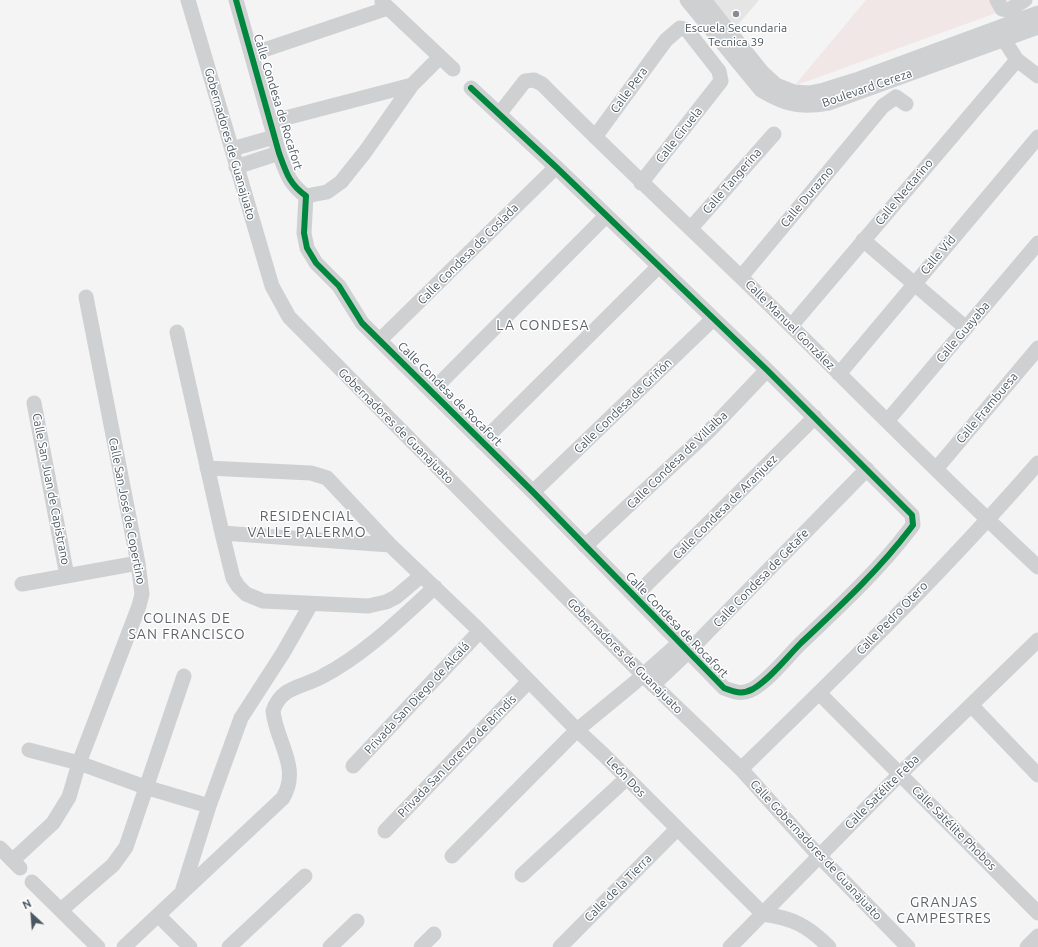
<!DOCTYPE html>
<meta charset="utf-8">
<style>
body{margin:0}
#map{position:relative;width:1038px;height:947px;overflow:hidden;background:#f4f4f4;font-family:Ubuntu,sans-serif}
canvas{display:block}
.north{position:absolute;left:12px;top:895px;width:40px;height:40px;-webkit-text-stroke:3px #fff;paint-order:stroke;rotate:334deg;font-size:11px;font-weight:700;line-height:16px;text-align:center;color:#4a5661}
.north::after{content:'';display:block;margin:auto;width:14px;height:18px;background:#4a5661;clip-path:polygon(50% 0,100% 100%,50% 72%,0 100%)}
</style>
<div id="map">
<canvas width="1038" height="947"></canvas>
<div class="north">N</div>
</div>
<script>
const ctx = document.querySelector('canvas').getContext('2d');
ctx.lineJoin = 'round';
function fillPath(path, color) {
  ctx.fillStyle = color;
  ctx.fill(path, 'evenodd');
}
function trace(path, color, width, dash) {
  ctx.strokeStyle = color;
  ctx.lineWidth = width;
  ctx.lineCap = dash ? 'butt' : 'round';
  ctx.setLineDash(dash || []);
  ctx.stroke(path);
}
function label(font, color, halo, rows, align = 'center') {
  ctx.font = font + ' Ubuntu,sans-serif';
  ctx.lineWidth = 3;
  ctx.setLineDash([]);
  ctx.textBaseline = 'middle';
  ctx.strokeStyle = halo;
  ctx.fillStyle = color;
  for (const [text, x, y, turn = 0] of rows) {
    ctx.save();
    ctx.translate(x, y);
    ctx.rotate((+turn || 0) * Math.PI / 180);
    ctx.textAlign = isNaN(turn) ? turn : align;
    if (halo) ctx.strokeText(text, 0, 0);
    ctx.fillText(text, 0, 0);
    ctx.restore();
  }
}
const education = new Path2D(`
 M713,0h46l-23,27z`);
const medical = new Path2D(`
 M866,0h166l-238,86z`);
const minor = new Path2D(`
 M188,0l84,286 17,31 354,358 98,94 78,87 89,91
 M236,0l43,153c7,19 10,31 27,43l-2,37 3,15 9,15 23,23 23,37 171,169 191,196c10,4 18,7 29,1 18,-11 33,-31 48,-46 38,-36 77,-72 109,-114l3,-4 -1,-10 -145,-145 -211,-203 -85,-79
 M687,0l74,90c25,15 39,18 68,13l209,-76
 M704,0l58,72 14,13 18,7 15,1 15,-3 32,-10 182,-67
 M997,0l5,9 7,1 16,-10
 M382,2l71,67
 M999,32l18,28 21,16
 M252,54l136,-46
 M500,113l25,-32 9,-1 8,4c81,82 167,161 249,242 82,81 163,163 247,241
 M270,122l142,-37
 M595,137l71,-97 14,-12 7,2 32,41 2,10 -80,102
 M232,149l42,-12
 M236,167l43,-14
 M306,196l21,-4 14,-10 24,-30 47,-67 28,-28
 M691,228l83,-94
 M863,240l103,88
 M741,277l142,-171 13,-9 10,7
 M791,326l226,-266
 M177,332l45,201 11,45 5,8 8,8 17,7 105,5 18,-4 10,-5 26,-22
 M380,340l176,-173
 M839,374l199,-237
 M432,391l174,-175
 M34,403l33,173
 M888,420l150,-177
 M482,442l176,-175
 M207,468l104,5 16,5 63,67 90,86 97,99 28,26 158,158c30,4 45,12 66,33
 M936,469l102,-121
 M533,492l180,-173
 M222,533l168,12
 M585,546l124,-115 58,-61
 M22,584l116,-21
 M635,596l180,-179
 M653,685l35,-33 179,-183
 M819,693l219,220
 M971,705l67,70
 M29,750l50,13 66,24 64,19
 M353,766l127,-135
 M741,769c102,-99 204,-199 297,-306
 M385,831l144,-150
 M0,848l20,20
 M452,856l125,-126 56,-46 46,-41
 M13,860l40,-37 16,-26 10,-34 60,-157 3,-12 -4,-31 -52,-266
 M522,875l105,-97
 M32,882l66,65
 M182,892l27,-86 32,-88 42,-65 28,-49
 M61,910l52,-45 13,-18 58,-171
 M158,915l32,32
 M124,947l159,-149c18,-31 -7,-56 -10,-87 8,-25 29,-23 50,-35 42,-22 77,-57 112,-89
 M229,947l76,-71
 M330,947l27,-26
 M421,947l13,-13
 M560,947l117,-118
 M730,947l170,-173 138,-134
 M1027,947l11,-11`);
const cycleway = new Path2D(`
 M236,0l43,153c7,19 10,31 27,43l-2,37 3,15 9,15 23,23 23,37 171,169 191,196c10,4 18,7 29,1 18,-11 33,-31 48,-46 38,-36 77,-72 109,-114l3,-4 -1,-10 -145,-145 -211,-203 -85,-79`);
const markers = [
 [736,14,4,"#868d94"]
];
const poiNames = [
 ["Escuela Secundaria",736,28],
 ["Tecnica 39",736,42]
];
const streetNames = [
 ["Boulevard Cereza",867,88,-19],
 ["Calle Pera",629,90,-54],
 ["Calle Condesa de Rocafort",278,102,73],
 ["Calle Ciruela",679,135,-52],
 ["Gobernadores de Guanajuato",230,144,74],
 ["Calle Tangerina",732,181,-49],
 ["Calle Nectarino",904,192,-50],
 ["Calle Durazno",807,197,-50],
 ["Calle Condesa de Coslada",468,254,-45],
 ["Calle Vid",938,255,-50],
 ["Calle Manuel González",790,325,45],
 ["Calle Guayaba",963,332,-50],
 ["Calle Condesa de Rocafort",450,394,45],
 ["Calle Condesa de Griñón",623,406,-44],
 ["Calle Frambuesa",987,408,-50],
 ["Gobernadores de Guanajuato",396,426,45],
 ["Calle Condesa de Villalba",677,460,-44],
 ["Calle San Juan de Capistrano",51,489,79],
 ["Calle Condesa de Aranjuez",725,507,-45],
 ["Calle San José de Copertino",127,511,79],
 ["Calle Condesa de Getafe",761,578,-46],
 ["Calle Pedro Otero",892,618,-46],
 ["Calle Condesa de Rocafort",677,625,46],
 ["Gobernadores de Guanajuato",625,656,45],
 ["Privada San Diego de Alcalá",417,698,-47],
 ["Privada San Lorenzo de Brindis",457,756,-46],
 ["León Dos",626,777,46],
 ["Calle Satélite Feba",882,792,-45],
 ["Calle Satélite Phobos",954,828,45],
 ["Calle Gobernadores de Guanajuato",816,850,47],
 ["Calle de la Tierra",618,888,-45]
];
const quarterNames = [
 ["LA CONDESA",543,325],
 ["RESIDENCIAL",307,516],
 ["VALLE PALERMO",307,532],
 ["COLINAS DE",187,618],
 ["SAN FRANCISCO",187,634],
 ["GRANJAS",944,902],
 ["CAMPESTRES",944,918]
];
fillPath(education, '#e6e5e6');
fillPath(medical, '#f1e7e6');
trace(minor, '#ced0d2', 15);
trace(cycleway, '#00873e', 6);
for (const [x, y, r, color] of markers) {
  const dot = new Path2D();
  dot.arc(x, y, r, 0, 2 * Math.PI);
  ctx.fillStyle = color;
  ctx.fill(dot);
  trace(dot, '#fff', 1.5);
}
label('12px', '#4a5661', '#fff', poiNames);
label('12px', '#4a5661', '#fff', streetNames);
ctx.letterSpacing = '1px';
label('14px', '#5f6368', '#fff', quarterNames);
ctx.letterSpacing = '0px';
</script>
